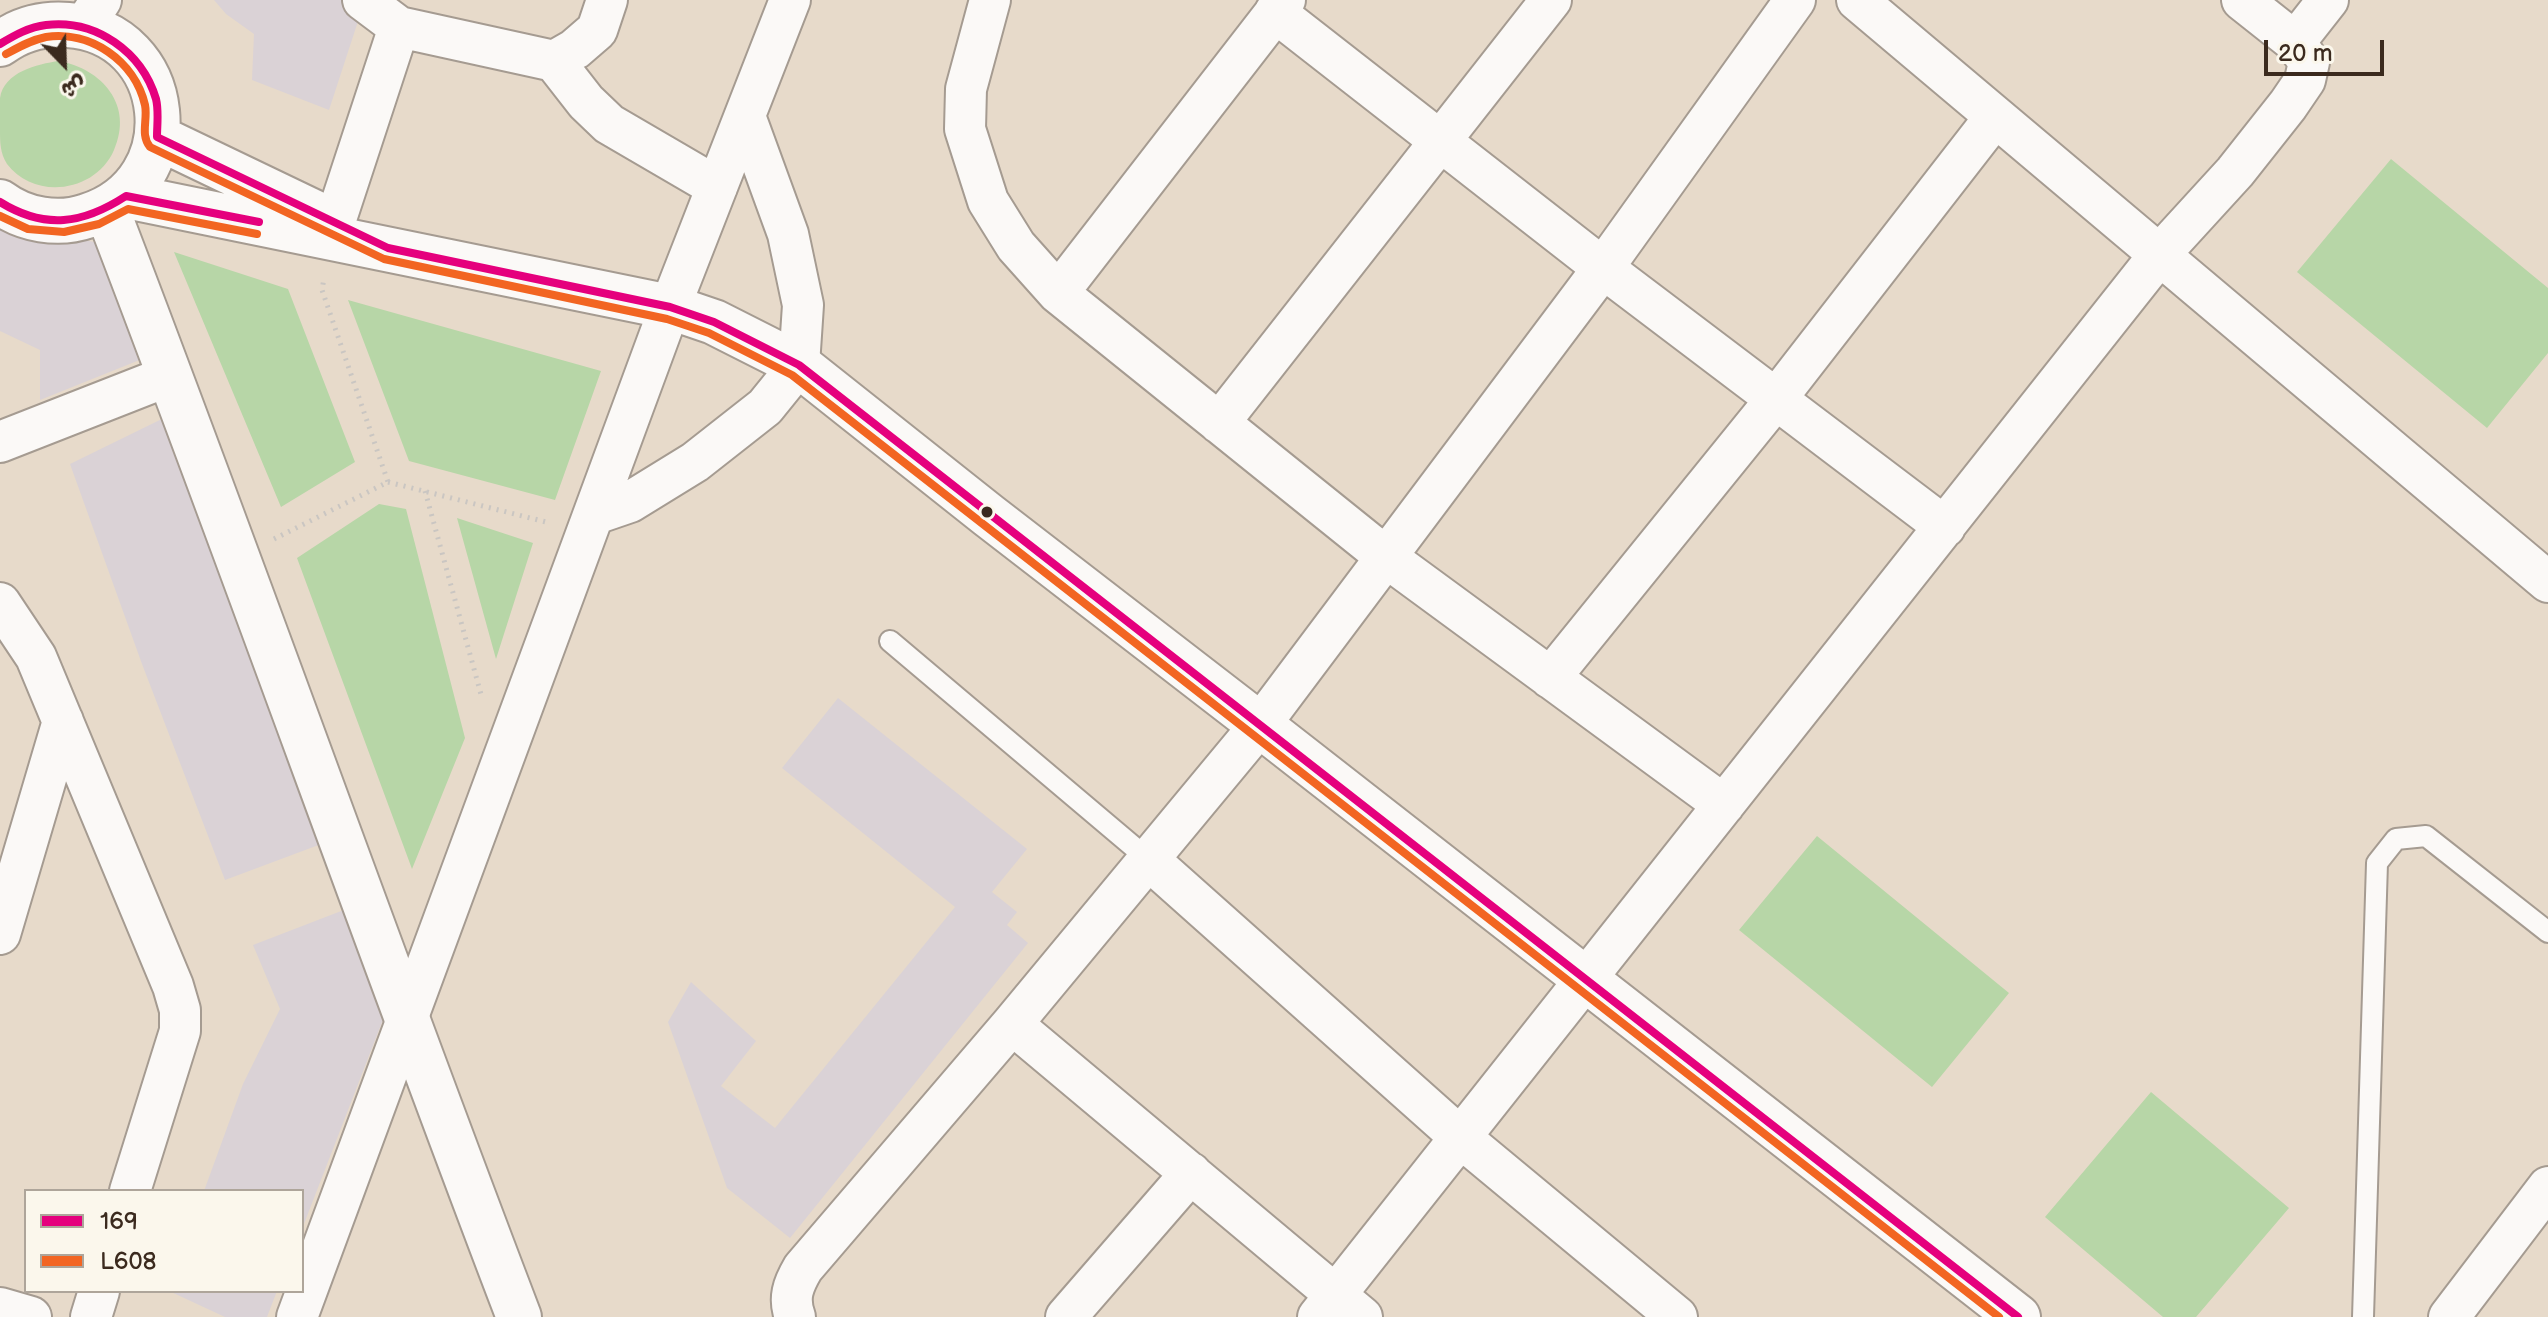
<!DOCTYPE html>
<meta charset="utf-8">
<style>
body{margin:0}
#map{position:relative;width:2548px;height:1317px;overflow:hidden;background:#e7daca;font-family:"Balsamiq Sans","Playpen Sans Arabic",sans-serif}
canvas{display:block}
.legend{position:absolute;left:24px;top:1189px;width:280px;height:104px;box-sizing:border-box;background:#fbf7ec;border:2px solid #aea59a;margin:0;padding:10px 14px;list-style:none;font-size:24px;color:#3b2a1e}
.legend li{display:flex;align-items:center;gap:16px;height:40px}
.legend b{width:40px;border:2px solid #aea59a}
.north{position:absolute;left:24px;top:24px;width:80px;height:80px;-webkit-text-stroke:6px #fbf7ec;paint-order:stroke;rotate:157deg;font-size:22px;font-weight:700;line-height:32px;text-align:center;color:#3b2a1e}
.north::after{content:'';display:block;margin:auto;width:28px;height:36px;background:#3b2a1e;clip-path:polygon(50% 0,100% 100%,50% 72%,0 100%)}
.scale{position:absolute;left:2264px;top:40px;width:120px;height:36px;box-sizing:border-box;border:4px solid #3b2a1e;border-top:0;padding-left:10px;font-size:24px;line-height:28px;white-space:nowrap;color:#3b2a1e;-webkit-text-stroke:6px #fbf7ec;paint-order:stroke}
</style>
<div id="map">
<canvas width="2548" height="1317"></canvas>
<ul class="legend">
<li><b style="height:10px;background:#e5007d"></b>169</li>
<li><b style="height:10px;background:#f26522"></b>L608</li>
</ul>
<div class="north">ش</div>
<div class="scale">20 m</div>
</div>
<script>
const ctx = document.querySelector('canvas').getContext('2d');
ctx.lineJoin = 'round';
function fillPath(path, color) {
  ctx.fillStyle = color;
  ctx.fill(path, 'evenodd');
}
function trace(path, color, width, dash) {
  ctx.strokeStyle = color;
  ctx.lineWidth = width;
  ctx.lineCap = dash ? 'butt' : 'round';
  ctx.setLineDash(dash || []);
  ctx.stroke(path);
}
const green = new Path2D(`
 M59,61c43,8 75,44 55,89 -18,42 -79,51 -107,14 -7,-11 -7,-22 -7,-35 0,-10 0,-21 0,-31 4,-26 37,-34 59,-37z
 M2391,159l157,129v65l-61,75 -190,-156z
 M174,252l114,37 67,173 -74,45z
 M348,300l253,71 -46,129 -146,-39z
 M379,504l27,5 59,229 -53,131 -115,-311z
 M457,518l76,25 -37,116z
 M1817,836l192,157 -77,94 -193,-157z
 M2151,1092l138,116 -93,109h-33l-118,-100z`);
const building = new Path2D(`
 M214,0h128l21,6 -34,104 -77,-30 2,-46 -28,-20z
 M0,210l33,22 62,10 52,115 -107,43v-50l-40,-19z
 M170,415l162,425 -107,40 -83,-216 -72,-200z
 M838,698l189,151 -35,43 25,20 -10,13 21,18 -238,295 -63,-50 -59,-166 23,-40 65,59 -35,45 54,42 180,-221 -173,-139z
 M349,908l35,109 -82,212v-38h-98l39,-107 37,-75 -27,-64z
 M169,1291h108l-10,26h-42z`);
const path = new Path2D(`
 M388,482l162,41
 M425,491l57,207
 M274,539l114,-57 -66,-192 2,-12`);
const lane = new Path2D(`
 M890,641l258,218
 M2363,1317l14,-454 19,-24 30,-3 122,96`);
const street = new Path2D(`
 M363,0l36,27 155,34 21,-12 22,-19 10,-30
 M990,0l-24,89 -1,40 23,72 28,45 42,47 328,264 338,248
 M1857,0l691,582
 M1275,12l328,256 342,259
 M84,26l17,-26
 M2295,42l33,-42
 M554,61l32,41 23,22 108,63
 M335,222l64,-195
 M1058,293l227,-293
 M1219,423l332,-423
 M0,442l171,-67
 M595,514l35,-12 65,-40 70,-55 34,-42 4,-60 -15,-71 -43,-118
 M0,603l36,54 137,329 7,24v21l-50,160
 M1550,678l226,-279 219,-282
 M1148,859l312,278 217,180
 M0,934l63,-213
 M1012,1024l350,293
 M0,1308l31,9
 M91,1317l8,-26
 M297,1317l373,-1010 120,-307
 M795,1317c-7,-19 -2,-32 8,-49l209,-244 248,-299 343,-457 192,-268
 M1066,1317l125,-144
 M1318,1317l842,-1063 75,-82 53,-67 17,-25 4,-18 -14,-20 -53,-42
 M2449,1317l99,-130`);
const secondary = new Path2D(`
 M0,44c20,-15 43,-21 68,-19 107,7 124,158 19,191 -29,10 -63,4 -87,-14
 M157,137l175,84
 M126,196l544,111 44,15 85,43 189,150 272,210 758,592
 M107,210c141,367 271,739 412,1107`);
const bus1 = new Path2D(`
 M0,44c15,-9 29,-17 46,-19 50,-6 96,27 110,74 3,12 1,26 1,38l231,111 282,59 44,15 85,43 1219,952
 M0,202c45,28 83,22 126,-6l133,26`);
const bus2 = new Path2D(`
 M6,54c13,-7 25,-14 40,-17 44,-7 89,24 99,68 3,14 -5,30 5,42l234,112 283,60 42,14 83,42 1207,942
 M0,216l28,13 36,3 35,-8 29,-15 129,25`);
const markers = [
 [987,512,7,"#3b2a1e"]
];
fillPath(green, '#b7d6a7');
fillPath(building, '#dad2d6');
trace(lane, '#a59b91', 24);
trace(street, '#a59b91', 44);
trace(secondary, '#a59b91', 48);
trace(path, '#cac6c2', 5, [2, 6]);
trace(lane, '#fbf9f7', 20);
trace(street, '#fbf9f7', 40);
trace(secondary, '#fbf9f7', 44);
trace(bus1, '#e5007d', 8);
trace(bus2, '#f26522', 8);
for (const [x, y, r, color] of markers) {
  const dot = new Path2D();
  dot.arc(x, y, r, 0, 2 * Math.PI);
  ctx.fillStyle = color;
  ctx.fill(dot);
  trace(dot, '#fbf7ec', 3);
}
</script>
